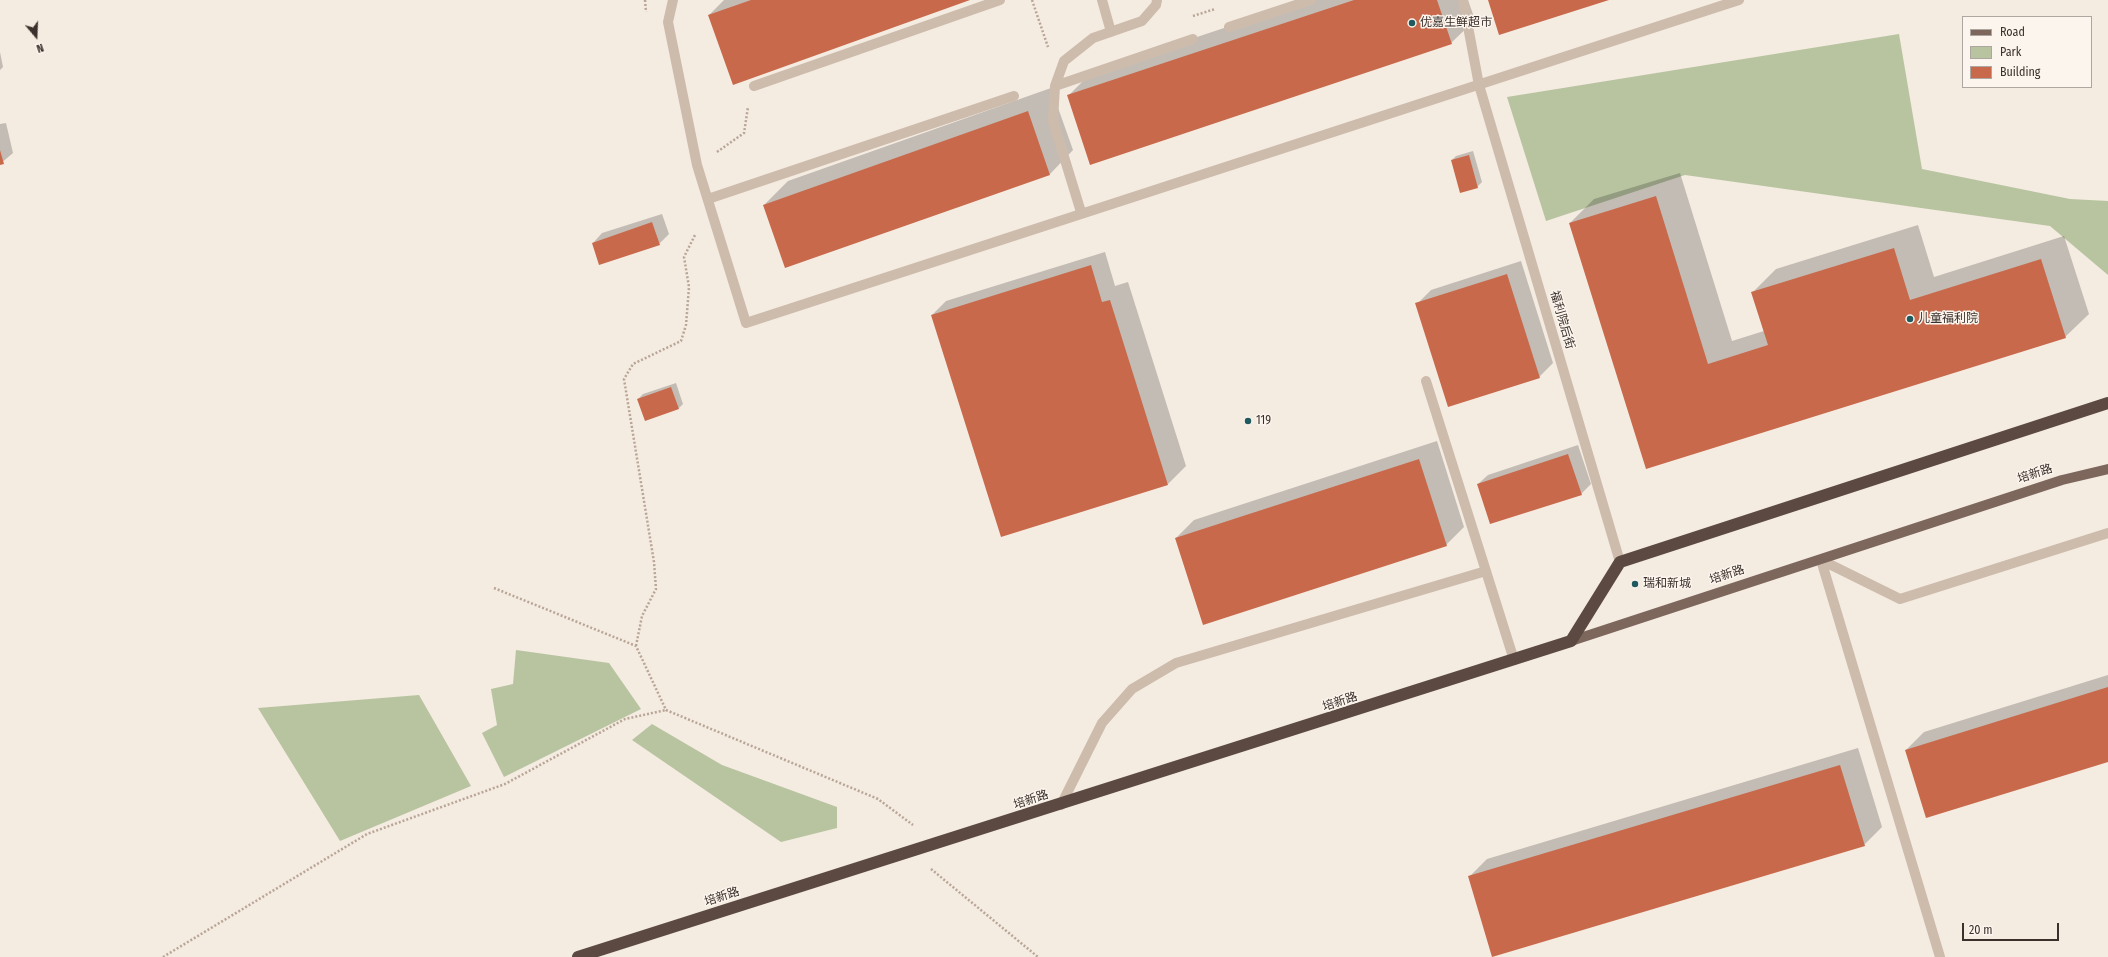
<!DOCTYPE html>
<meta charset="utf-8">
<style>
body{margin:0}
#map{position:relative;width:2108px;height:957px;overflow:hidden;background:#f4ebe1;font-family:"Fira Sans Condensed",sans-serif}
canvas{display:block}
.legend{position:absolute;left:1962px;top:16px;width:130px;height:72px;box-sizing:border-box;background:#fbf5ee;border:1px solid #aea6a0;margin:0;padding:5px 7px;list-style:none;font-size:12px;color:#3b302b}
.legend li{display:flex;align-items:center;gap:8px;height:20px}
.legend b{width:20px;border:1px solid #aea6a0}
.north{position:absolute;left:16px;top:16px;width:40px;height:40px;-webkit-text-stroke:3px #fbf5ee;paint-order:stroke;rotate:161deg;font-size:11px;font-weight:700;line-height:16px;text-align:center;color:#3b302b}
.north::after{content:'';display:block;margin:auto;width:14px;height:18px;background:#3b302b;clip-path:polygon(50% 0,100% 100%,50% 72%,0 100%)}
.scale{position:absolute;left:1962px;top:923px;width:97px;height:18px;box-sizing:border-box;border:2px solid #3b302b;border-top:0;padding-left:5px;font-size:12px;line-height:14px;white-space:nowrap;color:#3b302b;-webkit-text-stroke:3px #fbf5ee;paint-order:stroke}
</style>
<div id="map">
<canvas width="2108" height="957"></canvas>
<ul class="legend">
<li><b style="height:5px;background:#7d675c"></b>Road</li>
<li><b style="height:11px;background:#b8c4a0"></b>Park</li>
<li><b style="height:11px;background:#c8694b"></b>Building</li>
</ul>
<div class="north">N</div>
<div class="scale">20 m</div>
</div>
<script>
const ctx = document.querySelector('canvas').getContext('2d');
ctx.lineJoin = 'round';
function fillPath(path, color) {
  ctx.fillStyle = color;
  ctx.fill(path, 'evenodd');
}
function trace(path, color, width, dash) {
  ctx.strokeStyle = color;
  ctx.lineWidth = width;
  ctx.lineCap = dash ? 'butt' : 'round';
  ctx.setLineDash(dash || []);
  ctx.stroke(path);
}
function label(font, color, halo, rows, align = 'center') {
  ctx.font = font + ' "Fira Sans Condensed","Noto Sans SC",sans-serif';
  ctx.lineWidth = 3;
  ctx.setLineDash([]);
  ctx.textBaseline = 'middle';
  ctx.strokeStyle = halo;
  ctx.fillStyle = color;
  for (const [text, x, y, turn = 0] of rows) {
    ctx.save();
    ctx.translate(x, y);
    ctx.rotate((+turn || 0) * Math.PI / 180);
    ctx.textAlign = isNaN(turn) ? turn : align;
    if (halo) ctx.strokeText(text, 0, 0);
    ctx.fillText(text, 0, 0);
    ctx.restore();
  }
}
const green = new Path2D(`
 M1899,34l23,135 148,30 38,2v74l-58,-49 -365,-51 -139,46 -39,-124z
 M516,650l93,13 32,46 -137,68 -22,-44 15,-8 -6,-36 22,-5z
 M419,695l52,91 -131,55 -82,-133z
 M652,724l70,41 115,42v21l-56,14 -149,-102z`);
const shadow = new Path2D(`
 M724,0h243l-258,15z
 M1308,0h160l7,20 -24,23 -383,53 24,-24z
 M0,52l3,15 -3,3z
 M1051,88l22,62 -23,24 -286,31 24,-24z
 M6,123l7,30 -13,11v-40z
 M1473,151l9,31 -5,5 -25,-27 4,-4z
 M1680,173l52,168 32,-10 -12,-38 24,-24 142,-44 16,52 130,-41 25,78 -24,23 -418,131 -77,-245 24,-24z
 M662,214l7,20 -10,10 -66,-1 9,-10z
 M1105,252l10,34 13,-4 58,184 -18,18 -236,-169 14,-14z
 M1521,261l32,102 -14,14 -122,-73 14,-14z
 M676,383l7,21 -4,4 -41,-9 5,-5z
 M1437,441l27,86 -18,18 -270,-7 18,-18z
 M1578,445l13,39 -10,10 -103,-10 10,-9z
 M2108,675v86l-202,-11 18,-18z
 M1858,748l24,79 -18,18 -395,32 18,-18z`);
const building = new Path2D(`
 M751,0h219l-237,85 -25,-70z
 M1354,0h83l15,44 -362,121 -23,-70z
 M1488,0h121l-110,35z
 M1028,111l22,64 -265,93 -22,-63z
 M0,150l4,14 -4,1z
 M1469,155l9,33 -18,5 -9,-33z
 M1656,196l52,168 60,-19 -17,-53 143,-44 16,52 131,-41 25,79 -420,131 -77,-246z
 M652,222l8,23 -61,20 -7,-22z
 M1091,265l11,37 8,-2 58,185 -167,52 -70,-222z
 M1507,274l33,104 -92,29 -33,-104z
 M671,387l8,22 -34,12 -8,-22z
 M1568,454l14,41 -92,29 -13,-40z
 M1419,459l28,87 -244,79 -28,-87z
 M2108,687v75l-182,56 -21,-68z
 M1840,765l25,81 -373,111 -24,-81z`);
const path = new Path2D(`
 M645,0l1,12
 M1032,0l16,47
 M1193,16l22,-7
 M717,152l27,-19 4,-26
 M494,588l142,58 30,64 212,89 35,26
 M636,646l6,-30 14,-27 -2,-27 -30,-183 9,-15 48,-23 5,-16 3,-38 -5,-30 11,-22
 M931,869l107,88
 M163,957l204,-123 138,-50 120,-65 41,-9`);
const minor = new Path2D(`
 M673,0l-5,22 29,143 49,158 993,-323
 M1102,0l9,32
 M1463,0l16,85 141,477
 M1229,27l82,-27
 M754,86l246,-86
 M1055,86l138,-47
 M708,199l306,-103
 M1081,212l-28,-91 2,-35 9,-25 29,-23 49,-17 14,-16 1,-5
 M1426,381l88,279
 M1821,560l119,397
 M1821,560l79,39 208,-66
 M1061,805l41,-82 30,-34 44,-26 310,-92`);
const major = new Path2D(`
 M1571,641l491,-161 46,-11`);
const highway = new Path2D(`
 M578,957l993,-316 49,-79 488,-159`);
const markers = [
 [1412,23,4,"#1f5a5e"],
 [1910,319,4,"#1f5a5e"],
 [1248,421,4,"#1f5a5e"],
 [1635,584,4,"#1f5a5e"]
];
const poiNames = [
 ["优嘉生鲜超市",1420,23],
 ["儿童福利院",1918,319],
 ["119",1256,421],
 ["瑞和新城",1643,584]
];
const streetNames = [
 ["福利院后街",1562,320,74],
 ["培新路",2035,474,-18],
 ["培新路",1727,575,-18],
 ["培新路",1340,702,-18],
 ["培新路",1031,800,-18],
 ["培新路",722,897,-18]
];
fillPath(green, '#b8c4a0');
fillPath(shadow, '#0003');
fillPath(building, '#c8694b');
trace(path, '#b9a596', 2.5, [2, 2]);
trace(minor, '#cdbbac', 10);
trace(major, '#7d675c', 10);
trace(highway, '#5c4a42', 12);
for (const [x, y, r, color] of markers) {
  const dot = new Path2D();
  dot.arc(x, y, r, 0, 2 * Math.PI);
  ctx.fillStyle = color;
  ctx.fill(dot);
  trace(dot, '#fbf5ee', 1.5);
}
label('12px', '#3b302b', '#fbf5ee', poiNames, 'left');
label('12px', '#3b302b', '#fbf5ee', streetNames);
</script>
